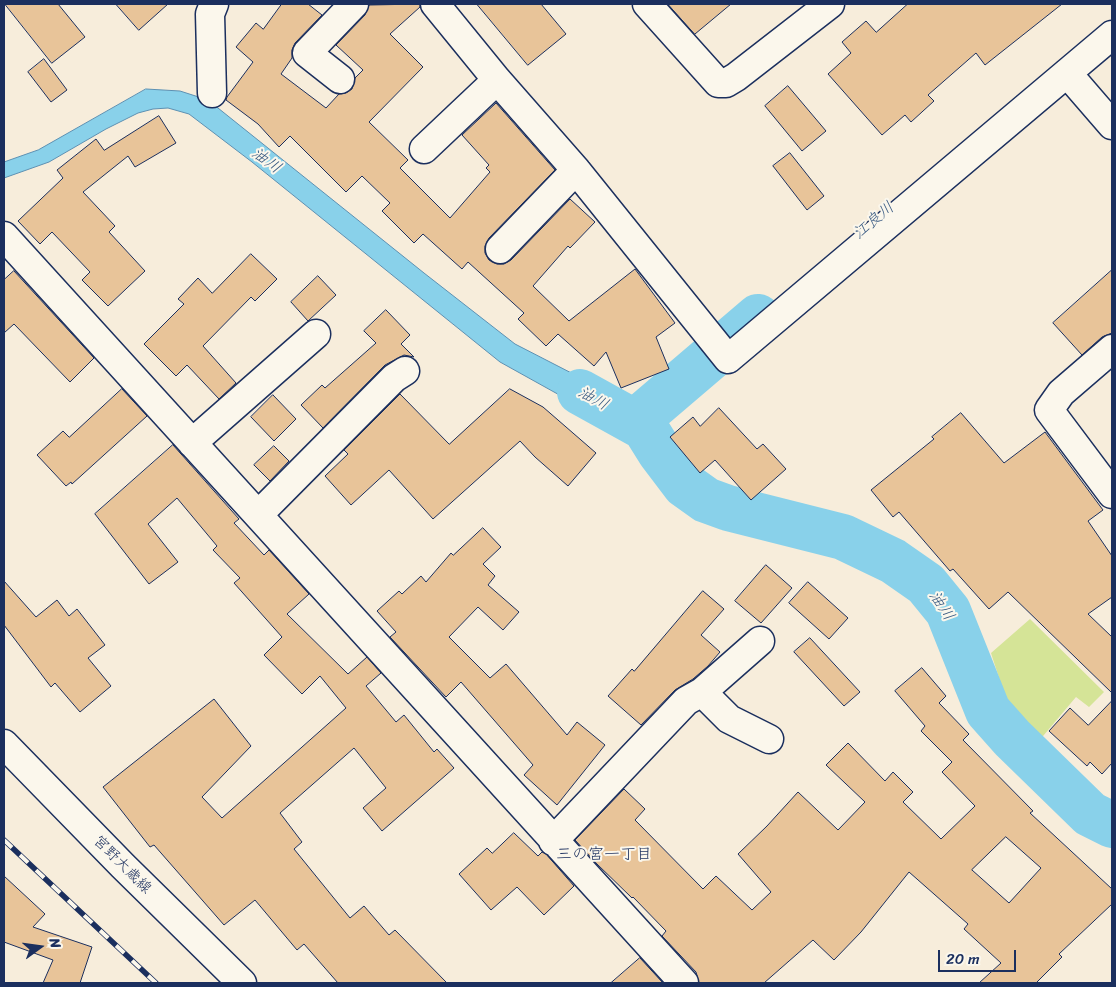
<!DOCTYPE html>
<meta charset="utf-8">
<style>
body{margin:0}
#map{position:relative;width:1116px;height:987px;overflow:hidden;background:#f7eddb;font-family:Sriracha,sans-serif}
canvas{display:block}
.frame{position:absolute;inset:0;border:5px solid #1b2f5e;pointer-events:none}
.north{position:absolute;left:15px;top:922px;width:50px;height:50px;-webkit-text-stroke:4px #fbf7ec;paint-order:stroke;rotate:76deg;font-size:14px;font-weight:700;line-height:20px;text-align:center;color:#1b2f5e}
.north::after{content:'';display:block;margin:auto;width:18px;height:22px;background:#1b2f5e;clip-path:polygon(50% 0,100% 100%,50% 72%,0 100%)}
.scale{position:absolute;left:938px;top:950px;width:78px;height:22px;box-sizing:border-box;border:2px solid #1b2f5e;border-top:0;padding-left:6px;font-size:15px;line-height:18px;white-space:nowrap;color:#1b2f5e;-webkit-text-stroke:4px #fbf7ec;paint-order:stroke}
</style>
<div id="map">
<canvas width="1116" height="987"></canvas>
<div class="frame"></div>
<div class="north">N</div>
<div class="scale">20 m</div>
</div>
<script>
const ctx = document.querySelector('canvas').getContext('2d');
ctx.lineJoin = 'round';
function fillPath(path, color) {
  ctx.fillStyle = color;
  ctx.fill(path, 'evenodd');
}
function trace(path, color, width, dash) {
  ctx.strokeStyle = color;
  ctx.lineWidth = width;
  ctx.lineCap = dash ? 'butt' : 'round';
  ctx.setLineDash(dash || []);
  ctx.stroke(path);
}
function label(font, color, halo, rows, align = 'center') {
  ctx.font = font + ' Sriracha,"Klee One",sans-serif';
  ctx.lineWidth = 4;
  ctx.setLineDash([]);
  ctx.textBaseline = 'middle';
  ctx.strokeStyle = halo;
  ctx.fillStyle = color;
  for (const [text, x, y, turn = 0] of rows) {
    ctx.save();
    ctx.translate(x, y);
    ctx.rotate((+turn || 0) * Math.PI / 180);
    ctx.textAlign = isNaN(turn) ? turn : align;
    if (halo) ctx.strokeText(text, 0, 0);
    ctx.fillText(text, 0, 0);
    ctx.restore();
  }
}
const green = new Path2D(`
 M1030,619l74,73 -15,15 -13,-10 -38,45 -30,-36 -17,-53z`);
const water = new Path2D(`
 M146,89l34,2 28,9 216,173 91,71 105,54 15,24 -26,-3 -46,-22 -63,-35 -248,-200 -63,-48 -21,-6 -15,1 -15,4 -32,16 -57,33 -45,16v-16l34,-12z`);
const river = new Path2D(`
 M580,392l65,36 15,24 25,33 21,15 22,8 115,29 50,24 33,23 22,27 40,100 24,27 78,76 22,11
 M635,422l123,-105`);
const building = new Path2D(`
 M5,4h53l27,33 -33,26z
 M116,4h52l-29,26z
 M282,4h26l14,11 -27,28 -3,7v8l-11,16 45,34 13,-14 7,-1 6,-4 3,-11 8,-8 -27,-25 29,-30 4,-10 51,-1v3l-30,27 33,33 -54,55 39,38 -8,8 50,50 40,-46 -4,-4 3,-3 -27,-30 34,-32 59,67 -66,68 -4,8v7l4,7 8,4h7l7,-4 59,-61 25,23 -25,26 -2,-2 -35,40 36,35 66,-52 40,54 -19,14 13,32 -48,19 -15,-36 -12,14 -36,-32 -12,12 -28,-27 6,-6 -56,-51 -6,7 -39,-35 -9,9 -32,-32 8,-8 -28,-27 -16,16 -56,-56 -11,11 -21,-23 -32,-24 1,-3 26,-35 -17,-15 20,-24 7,6z
 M477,4h64l25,30 -38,31z
 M668,4h63l-36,30z
 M908,4h154l-77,61 -9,-12 -48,42 6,6 -23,21 -6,-7 -23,20 -54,-61 23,-21 -9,-11 24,-21 10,11z
 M44,59l23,31 -16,12 -23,-30z
 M788,86l38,45 -24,20 -37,-45z
 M159,116l17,27 -41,24 -7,-11 -45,36 32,34 -6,6 36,39 -37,35 -26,-26 8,-8 -38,-40 -12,12 -22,-23 45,-43 -6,-8 39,-31 8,11z
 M790,153l34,43 -17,14 -34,-44z
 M251,254l26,25 -22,22 -4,-4 -48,49 33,37 -17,16 -32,-34 -11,11 -32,-32 40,-40 -6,-5 20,-21 14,15z
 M1112,270v63l-10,4 -20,18 -29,-32z
 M14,271l80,87 -24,24 -56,-58 -10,9v-53z
 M318,276l18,19 -28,26 -17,-19z
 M386,310l24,25 -9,9 13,13 -10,-2 -19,10 -62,63 -22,-23 21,-20 3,3 51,-45 -12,-12z
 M122,389l25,27 -75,68 -1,-2 -5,4 -29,-31 26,-24 6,6z
 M510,389l33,18 53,46 -28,33 -33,-29 -15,-16 -87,78 -44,-49 -38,35 -26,-29 23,-22 -4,-4 56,-56 49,50z
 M273,395l23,24 -22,22 -23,-24z
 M719,408l38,41 6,-5 23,25 -35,31 -36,-40 -15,13 -30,-36 23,-20 7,9z
 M961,413l43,50 41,-31 58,78 -15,11 24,35v41l-24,17 24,23v56l-104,-101 -19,17 -36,-40 -3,2 -51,-59 -6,5 -22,-27 63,-51 -2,-2z
 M173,445l66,74 -5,4 30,32 5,-5 40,44 -22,20 61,60 19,-17 14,16 -15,13 30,36 8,-7 30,37 3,-3 17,19 -72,63 -19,-23 23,-20 -32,-40 -74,65 22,29 -8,7 56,69 14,-12 25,29 6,-5 52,53h-109l-34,-39 -7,6 -42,-50 -31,25 -70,-80 -4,2 -47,-60 111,-88 37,47 -49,51 20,21 124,-110 -26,-32 -18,18 -38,-39 18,-18 -48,-54 6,-5 -27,-28 4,-4 -40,-48 -29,26 30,38 -29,22 -54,-70z
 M274,446l15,15 -19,20 -16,-16z
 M483,528l18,19 -18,17 12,12 -7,9 31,27 -16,18 -25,-23 -29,30 41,41 16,-14 61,71 10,-13 28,23 -48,60 -33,-30 9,-10 -72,-83 -15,15 -56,-60 6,-5 -19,-21 22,-20 3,3 19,-18 5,6 25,-29 2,2z
 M766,565l26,23 -31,35 -26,-22z
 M4,581l32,36 21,-17 12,16 8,-7 28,36 -17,13 23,28 -31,26 -25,-29 -4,4 -47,-62z
 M808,582l40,36 -19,21 -40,-36z
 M703,591l21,18 -23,26 19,17 -12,14 -15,13 -18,11 -34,35 -33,-29 24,-27 2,2z
 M810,638l50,54 -16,14 -50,-54z
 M922,668l24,28 -7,7 30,31 -6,6 70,71 -3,2 82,76v15l-53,50 3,3 -26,26h-57l22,-20 -37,-34 4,-5 -59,-52 -48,60 -27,28 -21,-20 -49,43h-65l-3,-11 -34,-36 4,-5 -33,-34 -1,1 -35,-34 -22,-24 49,-51 21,20 -10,11 68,69 13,-13 36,34 19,-18 -33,-38 29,-28 31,-34 40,38 27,-28 -39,-37 22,-22 37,38 8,-9 20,20 -10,10 38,37 34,-33 -33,-34 10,-10 -31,-31 4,-5 -30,-35zM1006,837l35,31 -32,35 -37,-33z
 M1112,701v62l-10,11 -12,-12 -3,4 -38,-35 21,-23 18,17z
 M514,833l24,23 4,-4 4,2 28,32 -30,29 -27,-28 -26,23 -32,-36 28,-26 5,5z
 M4,876l41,38 -12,13 59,20 -12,36h-37l10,-23 -49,-18z
 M640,958l23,25h-52z`);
const minor = new Path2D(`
 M435,4l62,76 79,90 152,189 384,-324
 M647,4l71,79h8l10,-6 94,-73
 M1067,73l45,52
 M340,79l-33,-26 47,-49
 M212,93l-2,-79 4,-10
 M424,149l73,-69
 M4,236l680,747
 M500,249l76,-79
 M1112,349l-51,44 -12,17 63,84
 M192,443l124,-109
 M258,515l136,-137 11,-7
 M702,692l27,27 40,20
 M553,841l133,-140 16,-9 58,-51`);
const major = new Path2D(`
 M4,744l119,122 119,117`);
const rail = new Path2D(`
 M4,840l152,143`);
const streetNames = [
 ["宮野大歳線",122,865,45]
];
const waterNames = [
 ["油川",266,161,36],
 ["江良川",874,221,-40],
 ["油川",593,399,29],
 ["油川",941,606,57]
];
const neighbourhoodNames = [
 ["三の宮一丁目",604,855]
];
fillPath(green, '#d5e497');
fillPath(water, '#89d1ea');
trace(water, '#5d90b2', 1);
trace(river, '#89d1ea', 46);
fillPath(building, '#e8c499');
trace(building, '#1b2f5e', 1);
trace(minor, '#1b2f5e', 31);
trace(major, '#1b2f5e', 31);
trace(minor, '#fbf7ec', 28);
trace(major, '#fbf7ec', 28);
trace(rail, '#1b2f5e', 5.5);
trace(rail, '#fbf7ec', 4, [11]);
label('15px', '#1b2f5e', '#fbf7ec', streetNames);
label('italic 16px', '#365881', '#fbf7ec', waterNames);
label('16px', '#1b2f5e', '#fbf7ec', neighbourhoodNames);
</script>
